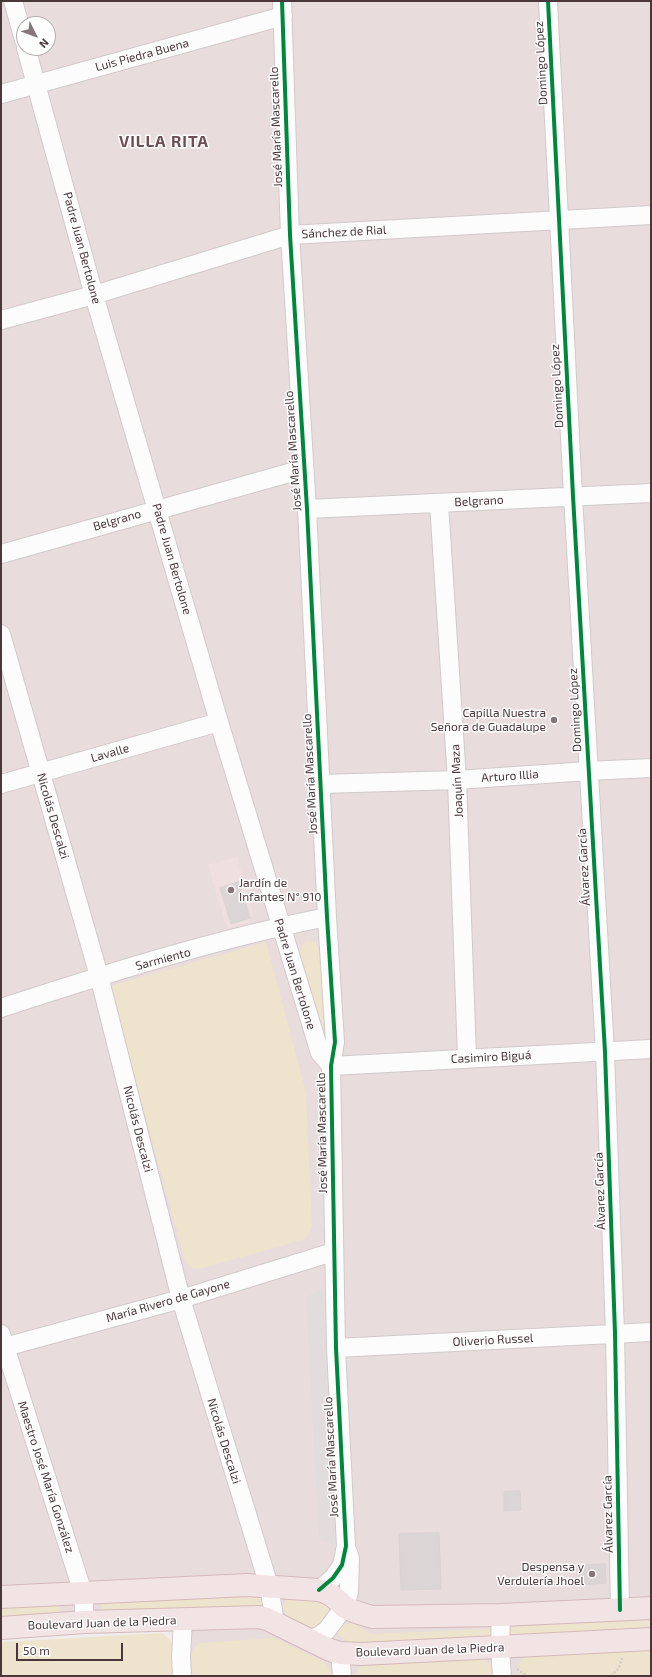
<!DOCTYPE html>
<meta charset="utf-8">
<style>
body{margin:0}
#map{position:relative;width:652px;height:1677px;overflow:hidden;background:#f2eded;font-family:"Exo 2",sans-serif}
canvas{display:block}
.frame{position:absolute;inset:0;border:2px solid #4a373a;pointer-events:none}
.north{position:absolute;left:16px;top:16px;width:40px;height:40px;box-sizing:border-box;background:#fff;border:1px solid #b7afb0;border-radius:50%;rotate:132deg;font-size:11px;font-weight:700;line-height:16px;text-align:center;color:#4a373a}
.north::after{content:'';display:block;margin:auto;width:14px;height:18px;background:#857779;clip-path:polygon(50% 0,100% 100%,50% 72%,0 100%)}
.scale{position:absolute;left:16px;top:1643px;width:107px;height:18px;box-sizing:border-box;border:2px solid #4a373a;border-top:0;padding-left:5px;font-size:12px;line-height:14px;white-space:nowrap;color:#4a373a;-webkit-text-stroke:3px #fff;paint-order:stroke}
</style>
<div id="map">
<canvas width="652" height="1677"></canvas>
<div class="frame"></div>
<div class="north">N</div>
<div class="scale">50 m</div>
</div>
<script>
const ctx = document.querySelector('canvas').getContext('2d');
ctx.lineJoin = 'round';
function fillPath(path, color) {
  ctx.fillStyle = color;
  ctx.fill(path, 'evenodd');
}
function trace(path, color, width, dash) {
  ctx.strokeStyle = color;
  ctx.lineWidth = width;
  ctx.lineCap = dash ? 'butt' : 'round';
  ctx.setLineDash(dash || []);
  ctx.stroke(path);
}
function label(font, color, halo, rows, align = 'center') {
  ctx.font = font + ' "Exo 2",sans-serif';
  ctx.lineWidth = 3;
  ctx.setLineDash([]);
  ctx.textBaseline = 'middle';
  ctx.strokeStyle = halo;
  ctx.fillStyle = color;
  for (const [text, x, y, turn = 0] of rows) {
    ctx.save();
    ctx.translate(x, y);
    ctx.rotate((+turn || 0) * Math.PI / 180);
    ctx.textAlign = isNaN(turn) ? turn : align;
    if (halo) ctx.strokeText(text, 0, 0);
    ctx.fillText(text, 0, 0);
    ctx.restore();
  }
}
const residential = new Path2D(`
 M1,1h650v1675h-469l1,-56 -182,8zM24,24h24v24h-24z`);
const education = new Path2D(`
 M237,857l16,57 -4,8 -22,7 -19,-64z`);
const green = new Path2D(`
 M307,940l9,2 4,10 6,73 -2,4 -4,-3 -21,-69 2,-11z
 M266,942l40,150 6,135 -6,12 -107,30 -7,-1 -7,-7 -75,-275z
 M265,1591l4,15 -163,7c-5,-2 -6,-5 -4,-10z
 M292,1596l32,6 7,10 -2,6 -14,12 -27,-12 -5,-11 2,-6z
 M59,1605l2,4 -1,3 -5,3 -54,3v-12z
 M651,1620v9l-137,7 -7,-5 6,-4z
 M353,1623c7,3 11,9 19,11l115,-5 5,3 -5,5 -134,7 -21,-13 6,-5z
 M162,1633c17,12 13,23 14,43h-175v-34z
 M274,1638l51,24 6,10 1,4h-139c-1,-12 -6,-29 8,-33z
 M651,1648v28h-133c-1,-13 0,-15 12,-21z
 M483,1659c8,4 9,9 9,17h-138l3,-6 5,-4z`);
const parking = new Path2D(`
 M323,1289l14,256 -18,-5 -13,-244z`);
const building = new Path2D(`
 M239,882l11,36 -19,6 -11,-36z
 M520,1491l1,19 -17,1v-19z
 M439,1533l2,56 -40,1 -2,-56z
 M605,1564l1,19 -27,2 -2,-19z`);
const path = new Path2D(`
 M517,1669l10,7
 M611,1676l8,-8 3,-10`);
const minor = new Path2D(`
 M13,1l11,39
 M282,1l8,234 17,274 20,408 8,125 -4,24 5,282 10,198 -4,19 -9,13 -14,12
 M548,1l25,495 32,556 10,281 5,277
 M26,48l68,247 125,427 101,331 11,13
 M1,94l282,-78
 M1,320l93,-25 196,-60 361,-20
 M439,503l18,277 10,278
 M307,509l344,-16
 M1,554l302,-85
 M1,634l98,342 82,323 88,287 6,37
 M1,784l218,-62
 M321,784l136,-4 131,-9 63,-3
 M1,1008c107,-35 215,-69 326,-91
 M331,1066l320,-17
 M1,1334l82,259 2,29
 M1,1348l180,-49 152,-47
 M336,1348l315,-16
 M501,1615l-1,32 2,29
 M307,1640l12,-4 8,-6 18,-24 4,-14 1,-33 -2,-7
 M340,1653l2,23
 M182,1676l-1,-19 2,-38`);
const major = new Path2D(`
 M1,1597l246,-12 72,5c14,4 16,8 26,17 7,5 19,7 27,10l129,-2 150,-7
 M1,1628l84,-6 174,-5 8,2 63,31 10,3 21,1 290,-15`);
const cycleway = new Path2D(`
 M282,1l8,234 17,274 20,408 8,125 -4,24 5,282 10,198 -4,19 -9,13 -14,12
 M548,1l25,495 32,556 10,281 5,277`);
const markers = [
 [554,720,4,"#857779"],
 [231,890,4,"#857779"],
 [592,1574,4,"#857779"]
];
const streetNames = [
 ["Luis Piedra Buena",142,55,-15],
 ["Domingo López",541,63,-93],
 ["José María Mascarello",276,127,-92],
 ["Sánchez de Rial",344,232,-3],
 ["Padre Juan Bertolone",82,248,75],
 ["Domingo López",557,386,-93],
 ["José María Mascarello",293,451,-94],
 ["Belgrano",479,501,-3],
 ["Belgrano",117,520,-16],
 ["Padre Juan Bertolone",172,559,74],
 ["Domingo López",575,710,-93],
 ["Lavalle",110,753,-16],
 ["José María Mascarello",310,774,-93],
 ["Arturo Illia",510,776,-4],
 ["Joaquín Maza",457,781,-93],
 ["Nicolás Descalzi",53,816,74],
 ["Álvarez García",584,867,-93],
 ["Sarmiento",163,959,-15],
 ["Padre Juan Bertolone",295,974,73],
 ["Casimiro Biguá",491,1057,-3],
 ["Nicolás Descalzi",138,1129,76],
 ["José María Mascarello",322,1133,-91],
 ["Álvarez García",600,1191,-92],
 ["María Rivero de Gayone",168,1301,-16],
 ["Oliverio Russel",493,1340,-3],
 ["Nicolás Descalzi",224,1441,73],
 ["José María Mascarello",331,1457,-93],
 ["Maestro José María González",46,1477,72],
 ["Álvarez García",608,1514,-91],
 ["Boulevard Juan de la Piedra",102,1623,-2],
 ["Boulevard Juan de la Piedra",430,1650,-2]
];
const poiNames = [
 ["Capilla Nuestra",546,713],
 ["Señora de Guadalupe",546,727],
 ["Jardín de",239,883,"left"],
 ["Infantes N° 910",239,897,"left"],
 ["Despensa y",584,1567],
 ["Verdulería Jhoel",584,1581]
];
const districtNames = [
 ["VILLA RITA",164,142]
];
fillPath(residential, '#e9dcdd');
fillPath(education, '#f0dfdf');
fillPath(green, '#eee3cc');
fillPath(parking, '#e3dcdc');
fillPath(building, '#dcd5d6');
trace(building, '#dbd2d3', 1);
trace(minor, '#d1caca', 20);
trace(major, '#d5b9ba', 24);
trace(path, '#d2cbcb', 2.5, [2, 2]);
trace(minor, '#fdfcfc', 18);
trace(major, '#f2e4e5', 22);
trace(cycleway, '#00873e', 4);
for (const [x, y, r, color] of markers) {
  const dot = new Path2D();
  dot.arc(x, y, r, 0, 2 * Math.PI);
  ctx.fillStyle = color;
  ctx.fill(dot);
  trace(dot, '#fff', 1.5);
}
label('12px', '#4a373a', '#fff', streetNames);
label('12px', '#4a373a', '#fff', poiNames, 'right');
ctx.letterSpacing = '1px';
label('bold 16px', '#6d4e53', '#fff', districtNames);
ctx.letterSpacing = '0px';
</script>
